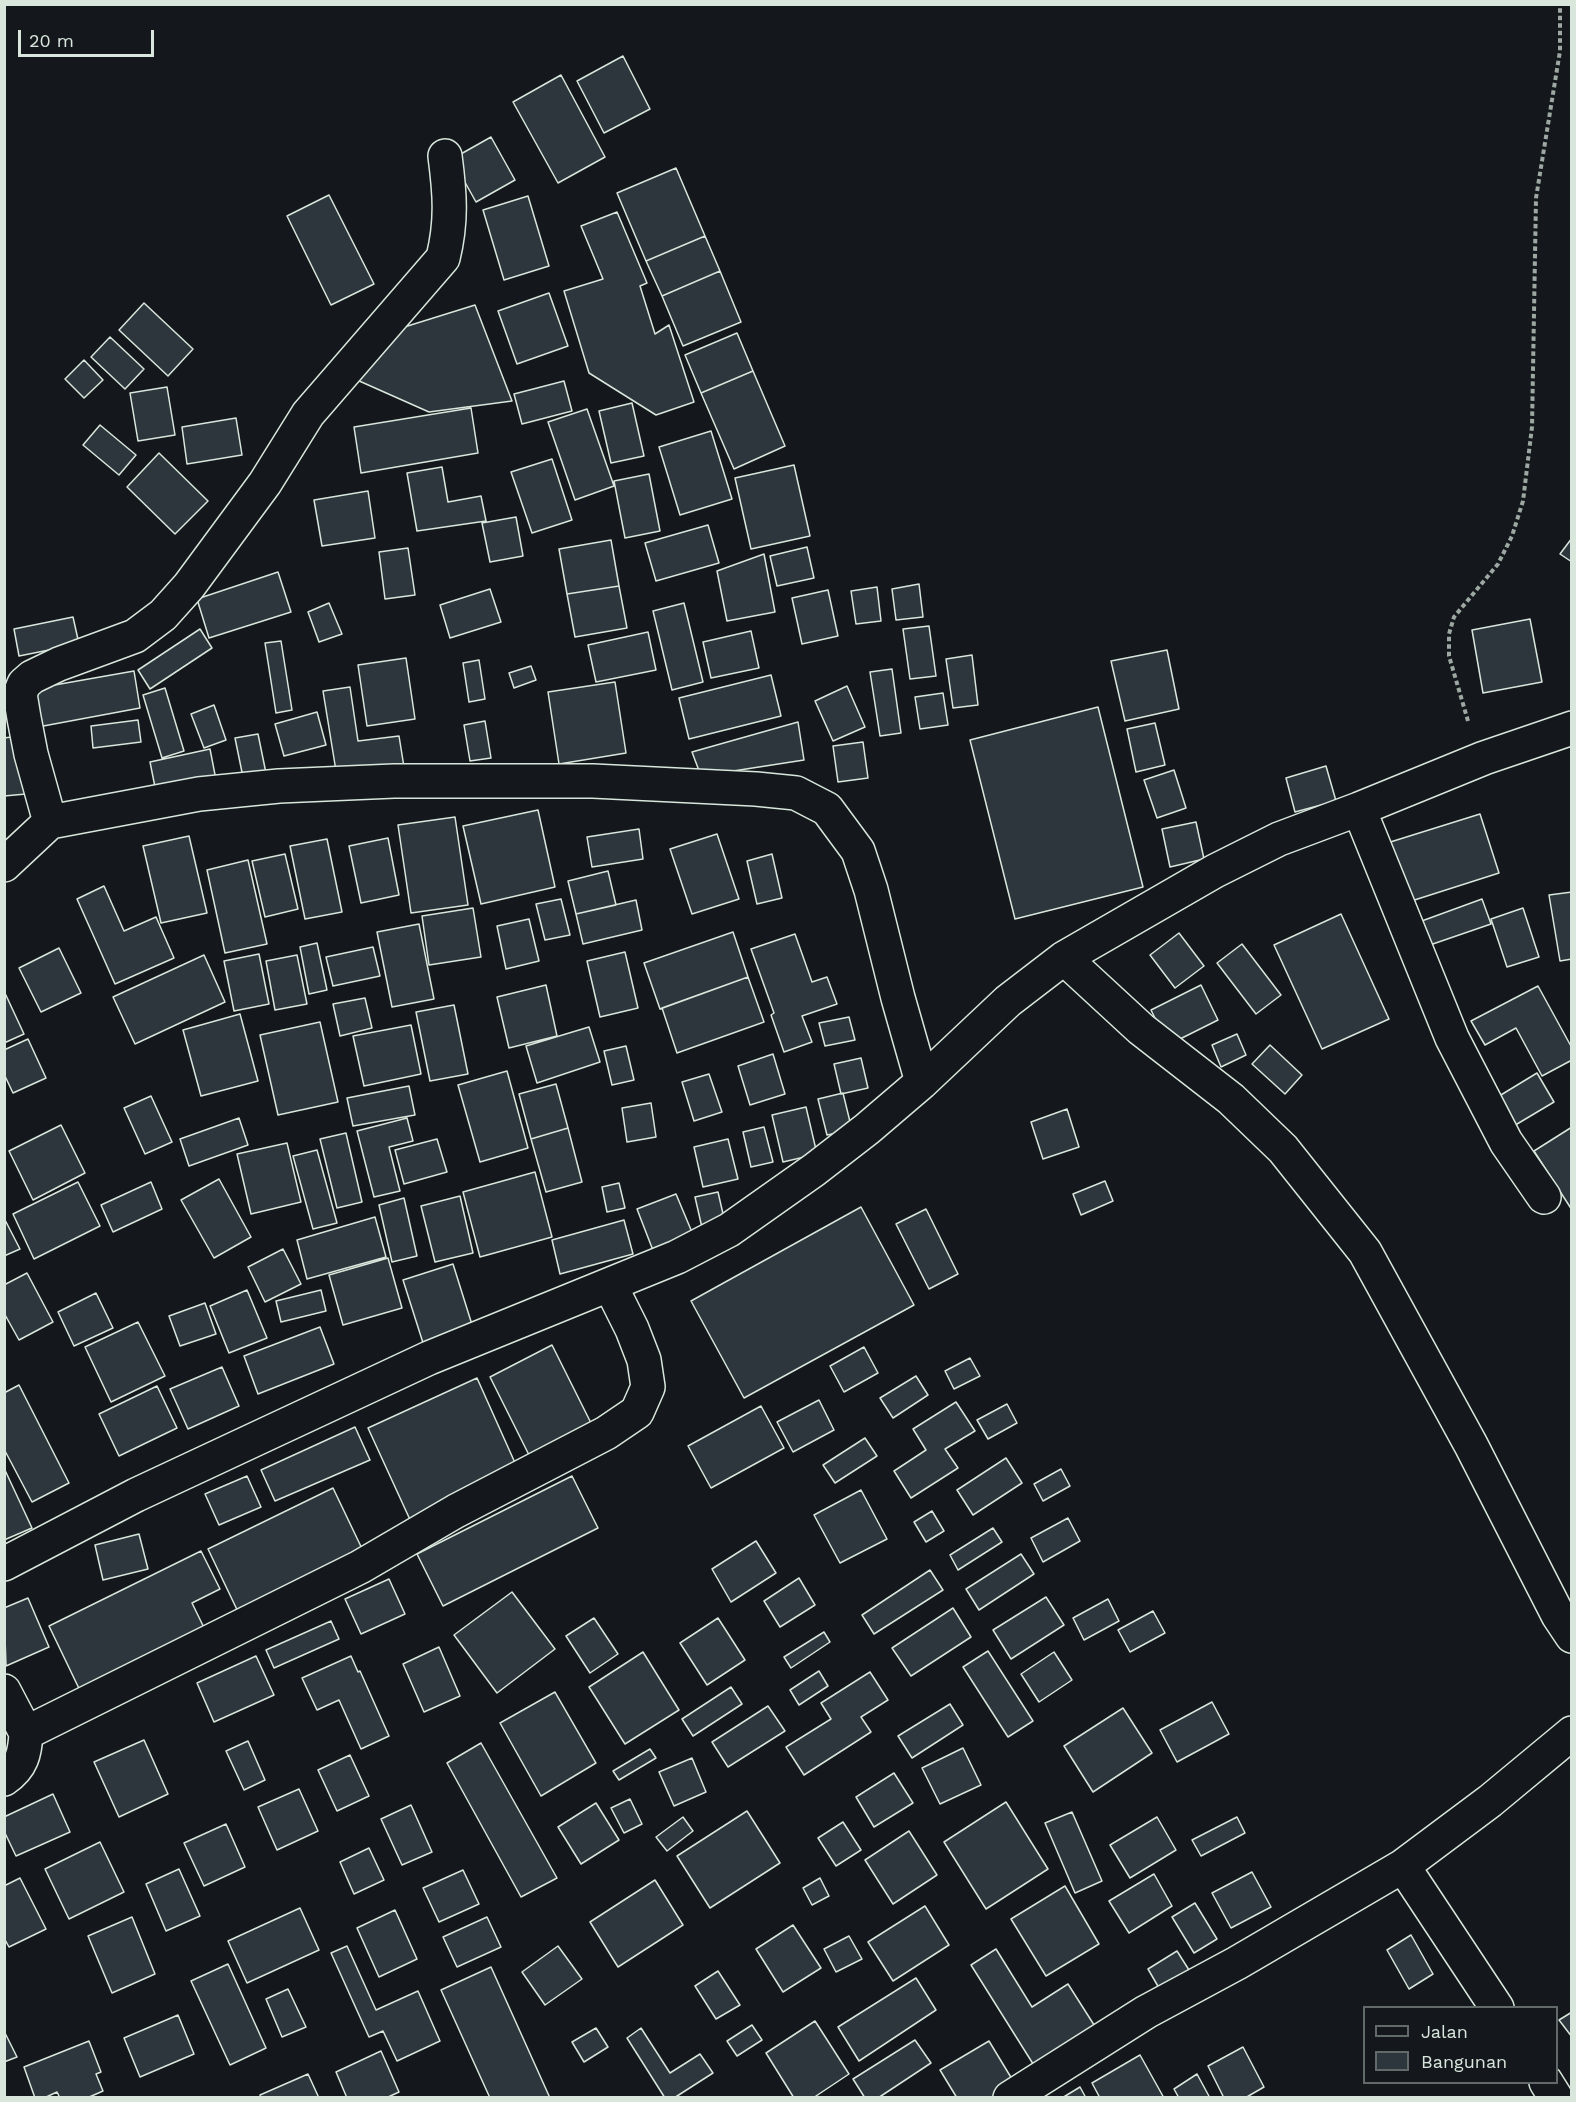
<!DOCTYPE html>
<style>
body{margin:0}
#map{position:relative;width:1576px;height:2102px;overflow:hidden;background:#14181c;font-family:"Work Sans",sans-serif}
canvas{display:block}
.frame{position:absolute;inset:0;border:6px solid #d8e6dc;pointer-events:none}
.legend{position:absolute;left:1363px;top:2006px;width:195px;height:78px;box-sizing:border-box;background:#14181c;border:2px solid #626a69;margin:0;padding:8px 10px;list-style:none;font-size:18px;color:#d8e6dc}
.legend li{display:flex;align-items:center;gap:12px;height:30px}
.legend b{width:30px;border:2px solid #626a69}
.scale{position:absolute;left:18px;top:30px;width:136px;height:27px;box-sizing:border-box;border:3px solid #d8e6dc;border-top:0;padding-left:8px;font-size:18px;line-height:21px;white-space:nowrap;color:#d8e6dc;-webkit-text-stroke:4px #14181c;paint-order:stroke}
</style>
<div id="map">
<canvas width="1576" height="2102"></canvas>
<div class="frame"></div>
<ul class="legend">
<li><b style="height:8px;background:#14181c"></b>Jalan</li>
<li><b style="height:16px;background:#2c363c"></b>Bangunan</li>
</ul>
<div class="scale">20 m</div>
</div>
<script>
const ctx = document.querySelector('canvas').getContext('2d');
ctx.lineJoin = 'round';
function fillPath(path, color) {
  ctx.fillStyle = color;
  ctx.fill(path, 'evenodd');
}
function trace(path, color, width, dash) {
  ctx.strokeStyle = color;
  ctx.lineWidth = width;
  ctx.lineCap = dash ? 'butt' : 'round';
  ctx.setLineDash(dash || []);
  ctx.stroke(path);
}
const building = new Path2D(`
 M623,56l27,53 -46,24 -27,-52z
 M561,75l44,82 -47,26 -45,-81z
 M491,137l24,43 -39,22 -24,-43z
 M676,168l29,68 -59,25 -29,-68z
 M329,195l45,89 -43,21 -44,-89z
 M528,196l21,70 -45,14 -21,-70z
 M617,212l30,71 -7,3 15,48 14,-9 25,77 -38,13 -67,-42 -25,-82 39,-12 -22,-53z
 M705,236l15,35 -58,25 -16,-35z
 M720,271l21,51 -58,24 -21,-50z
 M549,293l19,53 -51,18 -19,-53z
 M144,303l49,46 -25,27 -49,-46z
 M475,305l37,96 -83,11 -72,-32 41,-51z
 M737,333l16,38 -52,22 -16,-38z
 M110,337l34,32 -19,20 -34,-32z
 M84,360l19,20 -19,18 -19,-19z
 M753,371l32,75 -51,23 -33,-76z
 M564,381l8,30 -50,13 -8,-30z
 M167,387l8,48 -37,6 -8,-48z
 M632,403l12,53 -33,7 -12,-52z
 M471,408l7,45 -117,20 -7,-46z
 M587,409l27,77 -39,14 -27,-78z
 M236,418l6,37 -55,9 -5,-37z
 M100,425l36,30 -17,20 -36,-30z
 M711,431l21,68 -52,16 -21,-68z
 M159,453l49,48 -33,33 -48,-47z
 M552,459l20,61 -40,13 -21,-61z
 M794,465l16,71 -59,13 -16,-71z
 M442,467l6,35 33,-6 5,25 -69,10 -10,-58z
 M649,474l11,57 -35,7 -11,-57z
 M368,491l7,47 -53,8 -8,-46z
 M516,517l7,39 -33,6 -8,-39z
 M708,525l11,38 -63,18 -11,-38z
 M1572,538v24l-12,-8z
 M611,540l8,46 -52,8 -8,-45z
 M807,547l7,31 -37,8 -7,-30z
 M408,548l7,47 -30,4 -6,-47z
 M764,554l11,58 -48,9 -10,-50z
 M278,572l13,40 -82,26 -12,-39z
 M919,584l4,33 -27,3 -4,-31z
 M619,586l8,42 -52,9 -8,-43z
 M877,587l4,34 -25,3 -5,-33z
 M490,589l11,33 -51,16 -10,-33z
 M828,590l10,46 -36,8 -10,-46z
 M329,603l13,31 -23,8 -11,-30z
 M684,603l19,79 -31,8 -19,-79z
 M73,617l6,27 -60,12 -5,-27z
 M1530,619l12,63 -59,11 -11,-63z
 M929,626l7,50 -26,3 -7,-50z
 M200,629l12,19 -62,41 -12,-19z
 M751,631l8,37 -48,10 -8,-36z
 M648,632l8,38 -60,12 -8,-37z
 M281,641l11,69 -16,3 -11,-70z
 M1167,650l12,59 -54,12 -14,-60z
 M972,655l6,50 -25,3 -7,-49z
 M406,658l9,61 -48,7 -9,-61z
 M479,660l6,39 -16,3 -6,-39z
 M531,666l5,14 -22,8 -5,-15z
 M892,669l9,64 -21,3 -10,-64z
 M134,671l6,37 -102,19 -6,-38z
 M771,675l10,41 -92,23 -10,-41z
 M615,682l11,71 -67,11 -11,-72z
 M847,686l18,41 -32,14 -18,-40z
 M350,687l8,54 41,-5 5,31 -67,10 -14,-86z
 M165,688l19,63 -22,7 -19,-63z
 M943,693l5,32 -28,4 -5,-32z
 M214,705l12,35 -22,8 -13,-34z
 M1098,707l45,180 -128,32 -45,-179z
 M317,712l9,33 -42,11 -9,-32z
 M138,720l3,22 -48,6 -2,-22z
 M485,721l6,37 -21,3 -6,-36z
 M798,722l6,38 -103,16 -9,-24z
 M1155,723l10,42 -29,7 -9,-43z
 M258,734l9,44 -23,4 -9,-44z
 M18,736l8,58 -22,2v-58z
 M863,742l5,36 -30,4 -5,-36z
 M210,749l7,36 -60,12 -7,-35z
 M1326,766l10,35 -41,11 -9,-34z
 M1174,770l12,38 -29,10 -13,-38z
 M538,810l17,77 -74,17 -18,-78z
 M1480,814l19,59 -97,31 -18,-60z
 M455,817l13,88 -57,8 -13,-88z
 M1196,822l8,37 -34,8 -8,-38z
 M639,829l4,30 -51,8 -5,-30z
 M717,834l22,65 -47,15 -22,-65z
 M189,836l18,77 -46,10 -18,-77z
 M388,838l11,57 -38,8 -12,-57z
 M327,839l15,73 -37,7 -15,-73z
 M285,854l13,55 -33,8 -13,-56z
 M772,854l10,44 -25,6 -10,-43z
 M248,860l19,84 -42,9 -18,-83z
 M608,871l8,34 -40,9 -8,-33z
 M104,886l20,45 32,-14 18,41 -59,26 -38,-85z
 M1572,892v67l-12,2 -11,-66z
 M561,899l9,36 -25,5 -9,-36z
 M1482,899l9,25 -64,22 -8,-24z
 M636,900l6,30 -59,14 -7,-30z
 M473,908l8,49 -52,8 -7,-49z
 M1523,908l16,49 -32,10 -16,-48z
 M1341,914l48,105 -67,30 -48,-104z
 M529,919l10,42 -33,8 -9,-43z
 M419,924l15,75 -42,8 -15,-75z
 M733,932l15,45 -88,32 -16,-46z
 M1179,933l25,33 -29,22 -25,-33z
 M795,934l17,48 15,-5 10,27 -35,12 10,26 -28,10 -13,-37 3,-2 -23,-64z
 M317,943l10,47 -18,4 -9,-47z
 M1242,944l39,51 -25,19 -39,-51z
 M373,947l7,29 -47,10 -7,-29z
 M59,948l22,45 -40,19 -22,-44z
 M625,952l13,56 -38,9 -13,-56z
 M259,954l10,50 -35,7 -10,-50z
 M204,955l21,47 -90,42 -22,-47z
 M297,955l10,49 -32,6 -9,-49z
 M748,977l16,45 -87,31 -15,-45z
 M546,985l11,51 -48,12 -12,-51z
 M1201,985l17,35 -50,25 -17,-35z
 M1538,986l34,62v12l-30,16 -26,-48 -31,17 -14,-24z
 M4,991l20,43 -20,9z
 M365,998l7,30 -32,8 -7,-32z
 M454,1005l14,69 -38,7 -14,-69z
 M240,1014l18,67 -57,15 -18,-66z
 M849,1017l6,23 -30,6 -6,-23z
 M320,1022l18,80 -60,13 -18,-80z
 M411,1025l10,49 -57,12 -11,-50z
 M589,1027l11,35 -63,21 -11,-37z
 M1237,1034l9,21 -25,12 -9,-22z
 M28,1039l18,39 -33,15 -9,-19v-24z
 M1270,1045l32,30 -17,19 -33,-30z
 M626,1046l8,34 -22,5 -8,-34z
 M773,1054l12,40 -35,11 -12,-39z
 M861,1058l7,30 -27,6 -7,-30z
 M507,1071l21,77 -48,14 -22,-77z
 M1537,1073l17,29 -47,28 -16,-29z
 M709,1074l13,38 -28,9 -12,-39z
 M556,1084l12,44 -37,11 -12,-45z
 M409,1086l6,29 -62,11 -6,-28z
 M843,1093l9,37 -25,5 -9,-36z
 M151,1096l21,46 -27,12 -21,-46z
 M651,1103l5,34 -29,5 -5,-34z
 M806,1107l11,47 -34,8 -11,-47z
 M1067,1109l12,38 -36,12 -12,-37z
 M239,1118l9,27 -59,21 -9,-27z
 M407,1118l6,23 -24,6 11,44 -26,6 -17,-66z
 M61,1125l24,48 -52,27 -24,-49z
 M764,1127l9,35 -22,5 -8,-35z
 M1572,1127v83l-38,-59z
 M568,1128l14,54 -36,10 -15,-53z
 M346,1133l16,69 -25,6 -17,-69z
 M437,1139l10,33 -43,12 -9,-34z
 M728,1139l10,40 -35,8 -9,-40z
 M287,1143l14,59 -50,12 -14,-60z
 M317,1150l20,73 -24,6 -20,-73z
 M535,1172l17,65 -72,20 -17,-65z
 M219,1179l32,58 -37,21 -33,-58z
 M1105,1181l8,20 -32,14 -8,-21z
 M78,1182l22,44 -66,33 -21,-45z
 M151,1182l11,27 -49,23 -12,-27z
 M619,1183l6,25 -18,4 -5,-25z
 M718,1192l8,35 -23,5 -8,-35z
 M676,1194l18,43 -40,16 -17,-44z
 M460,1196l13,57 -38,9 -14,-56z
 M404,1198l13,58 -25,6 -13,-57z
 M861,1207l53,98 -170,93 -53,-97z
 M926,1209l32,65 -29,15 -33,-65z
 M375,1217l11,40 -79,22 -10,-39z
 M4,1218l16,31 -16,7z
 M624,1220l9,34 -73,20 -8,-34z
 M283,1249l18,35 -36,18 -17,-35z
 M388,1258l14,50 -59,17 -14,-50z
 M453,1264l21,67 -50,15 -21,-66z
 M27,1273l26,49 -34,18 -15,-27v-28z
 M247,1290l20,48 -38,15 -19,-47z
 M321,1290l5,21 -45,11 -5,-21z
 M96,1293l17,35 -39,18 -16,-34z
 M205,1303l11,31 -36,12 -11,-30z
 M138,1322l27,54 -54,26 -26,-55z
 M320,1327l14,37 -76,30 -14,-38z
 M552,1345l40,80 -62,32 -40,-80z
 M864,1347l14,26 -34,19 -14,-26z
 M970,1358l10,18 -26,13 -9,-18z
 M222,1367l17,39 -51,23 -18,-40z
 M916,1376l12,19 -35,23 -13,-20z
 M477,1378l43,96 -108,50 -44,-96z
 M19,1385l50,98 -37,19 -28,-53v-56z
 M157,1386l20,42 -58,28 -20,-42z
 M819,1400l15,30 -41,22 -16,-30z
 M956,1402l19,29 -30,18 13,19 -47,30 -17,-27 32,-21 -13,-21z
 M1007,1404l10,19 -29,16 -11,-19z
 M761,1406l23,42 -73,40 -23,-42z
 M355,1427l15,33 -95,41 -14,-31z
 M865,1438l12,18 -42,27 -12,-18z
 M1006,1458l16,25 -49,32 -16,-25z
 M4,1468l28,60 -28,12z
 M1061,1469l9,17 -27,15 -9,-17z
 M247,1476l14,31 -42,18 -14,-31z
 M572,1476l26,52 -155,78 -26,-52z
 M333,1488l33,69 -125,61 -33,-69z
 M861,1490l26,49 -47,24 -26,-48z
 M932,1511l12,20 -18,11 -12,-20z
 M1068,1518l12,23 -37,21 -12,-24z
 M993,1528l9,14 -44,28 -8,-15z
 M139,1534l9,35 -45,11 -8,-35z
 M756,1541l20,32 -45,29 -19,-33z
 M201,1551l19,38 -28,14 18,37 -125,61 -36,-75z
 M1021,1554l13,20 -55,36 -13,-21z
 M930,1570l13,20 -69,44 -12,-19z
 M799,1578l16,27 -35,22 -16,-26z
 M389,1579l16,35 -44,20 -16,-35z
 M512,1592l43,57 -58,44 -43,-58z
 M1046,1597l18,28 -53,34 -18,-29z
 M28,1598l21,49 -43,19 -2,-58z
 M1108,1599l11,22 -35,19 -11,-22z
 M953,1608l18,29 -60,39 -19,-28z
 M1153,1611l12,22 -35,19 -12,-22z
 M594,1618l24,36 -28,19 -24,-37z
 M718,1618l27,42 -38,25 -27,-42z
 M331,1621l8,18 -65,29 -8,-18z
 M824,1632l6,10 -39,26 -7,-11z
 M439,1647l21,49 -36,16 -21,-48z
 M988,1651l45,70 -25,16 -45,-70z
 M643,1652l36,58 -54,34 -36,-57z
 M1054,1652l18,28 -33,22 -18,-28z
 M256,1656l18,39 -60,27 -17,-39z
 M351,1656l7,16 2,-1 29,65 -28,13 -22,-49 -22,10 -15,-32z
 M819,1671l9,15 -29,19 -9,-15z
 M870,1672l18,28 -27,17 10,15 -67,43 -18,-28 45,-28 -10,-16z
 M731,1687l11,17 -49,32 -11,-17z
 M555,1692l41,71 -55,33 -41,-73z
 M1212,1702l17,32 -52,28 -17,-32z
 M950,1704l13,21 -51,33 -14,-22z
 M768,1706l17,25 -57,36 -16,-25z
 M1123,1708l29,45 -59,39 -29,-46z
 M144,1740l24,54 -49,23 -25,-55z
 M248,1741l17,39 -21,10 -18,-39z
 M481,1743l76,135 -36,19 -74,-134z
 M963,1748l18,37 -41,19 -18,-36z
 M650,1749l6,9 -37,22 -6,-9z
 M350,1755l19,41 -32,15 -19,-41z
 M692,1758l14,34 -32,14 -15,-34z
 M894,1773l19,30 -39,24 -18,-30z
 M299,1789l19,42 -41,19 -19,-43z
 M53,1794l17,38 -54,24 -12,-25v-14z
 M630,1799l12,25 -18,9 -13,-25z
 M1006,1802l42,67 -62,40 -42,-67z
 M596,1803l23,37 -38,24 -23,-37z
 M411,1805l21,47 -30,13 -21,-46z
 M747,1811l33,52 -70,45 -33,-52z
 M1072,1812l30,69 -27,12 -30,-70z
 M683,1817l10,14 -26,20 -11,-14z
 M1157,1817l19,33 -46,28 -20,-33z
 M1237,1817l8,16 -44,23 -9,-16z
 M843,1822l18,28 -25,16 -18,-28z
 M226,1824l19,43 -41,19 -20,-43z
 M909,1831l28,44 -44,29 -28,-44z
 M100,1842l24,50 -55,27 -24,-50z
 M369,1848l15,32 -30,14 -14,-32z
 M179,1869l21,47 -34,15 -20,-47z
 M463,1870l16,34 -40,18 -16,-34z
 M1252,1872l19,35 -40,21 -19,-35z
 M1154,1874l18,32 -43,27 -20,-32z
 M20,1878l26,51 -37,18 -5,-9v-52z
 M820,1878l9,18 -17,9 -9,-17z
 M655,1880l28,45 -65,42 -28,-45z
 M1065,1886l34,58 -53,32 -35,-57z
 M1195,1903l22,36 -23,14 -22,-36z
 M925,1906l24,39 -56,36 -25,-39z
 M300,1908l19,42 -72,33 -19,-42z
 M395,1910l22,49 -38,18 -22,-49z
 M132,1917l23,57 -43,19 -24,-57z
 M487,1917l14,30 -44,20 -14,-30z
 M793,1925l28,43 -38,24 -27,-43z
 M1411,1935l22,39 -24,15 -22,-39z
 M849,1936l13,23 -26,13 -12,-23z
 M347,1946l29,64 42,-19 22,50 -43,20 -14,-30 -14,6 -38,-84z
 M558,1946l24,33 -37,26 -23,-33z
 M996,1949l36,58 36,-23 28,44 -61,39 -64,-102z
 M1177,1951l12,19 -30,18 -11,-19z
 M228,1964l38,84 -36,17 -39,-84z
 M491,1967l59,131h-60l-49,-108z
 M718,1971l22,34 -24,14 -21,-33z
 M916,1978l20,32 -77,51 -21,-34z
 M288,1989l18,38 -24,10 -16,-38z
 M1572,2012v25l-13,-17z
 M178,2015l16,39 -54,23 -16,-39z
 M815,2021l34,53 -36,24h-19l-28,-45z
 M752,2025l10,15 -25,16 -10,-15z
 M596,2028l12,19 -24,15 -12,-20z
 M641,2028l29,45 30,-19 13,19 -39,25h-9l-38,-60z
 M4,2031l13,26 -13,5z
 M915,2040l16,23 -53,35h-13l-12,-19z
 M89,2041l12,31 -5,2 7,17 -16,7h-27l-3,-6 -13,6h-9l-11,-31z
 M989,2041l29,48 -14,9h-47l-17,-28z
 M1243,2047l21,40 -19,11h-21l-16,-32z
 M381,2051l18,41 -13,6h-39l-11,-26z
 M1140,2055l24,43h-64l-8,-15z
 M308,2074l11,24h-58l-1,-3z
 M1197,2074l13,24h-31l-5,-9z
 M1080,2087l6,11h-24z`);
const path = new Path2D(`
 M1468,721l-19,-65v-22l5,-17 44,-53 14,-28 11,-35 9,-74 4,-229 24,-147v-47`);
const minor = new Path2D(`
 M1359,809l93,229 54,104 38,55
 M50,822l-19,-68 -7,-36 -4,-24 4,-10 8,-7 27,-13 76,-28 28,-21 26,-29 76,-103 43,-69 135,-156c9,-37 7,-64 2,-102
 M4,865l46,-43 149,-28 80,-8 115,-5h199l163,8 40,4 31,16 31,42 13,39 27,108 24,84
 M1064,958l77,71 90,70 52,50 82,103 106,193 87,170 14,21
 M4,1564l132,-69 293,-137 248,-101 52,-27 85,-60 53,-41 55,-47 86,-81 56,-43 151,-87 64,-32 80,-30 125,-51 88,-30
 M4,1691l22,42 334,-166 96,-56 150,-78 31,-21 11,-25 -4,-27 -12,-31 -22,-44
 M4,1779c18,-12 21,-26 22,-46
 M1403,1866l94,142
 M1546,2082l10,16
 M1010,2098l136,-86 91,-49 166,-97 87,-65 82,-68`);
fillPath(building, '#2c363c');
trace(building, '#d8e6dc', 1.5);
trace(minor, '#d8e6dc', 36);
trace(path, '#9da8a2', 4, [4.5, 3]);
trace(minor, '#14181c', 33);
</script>
